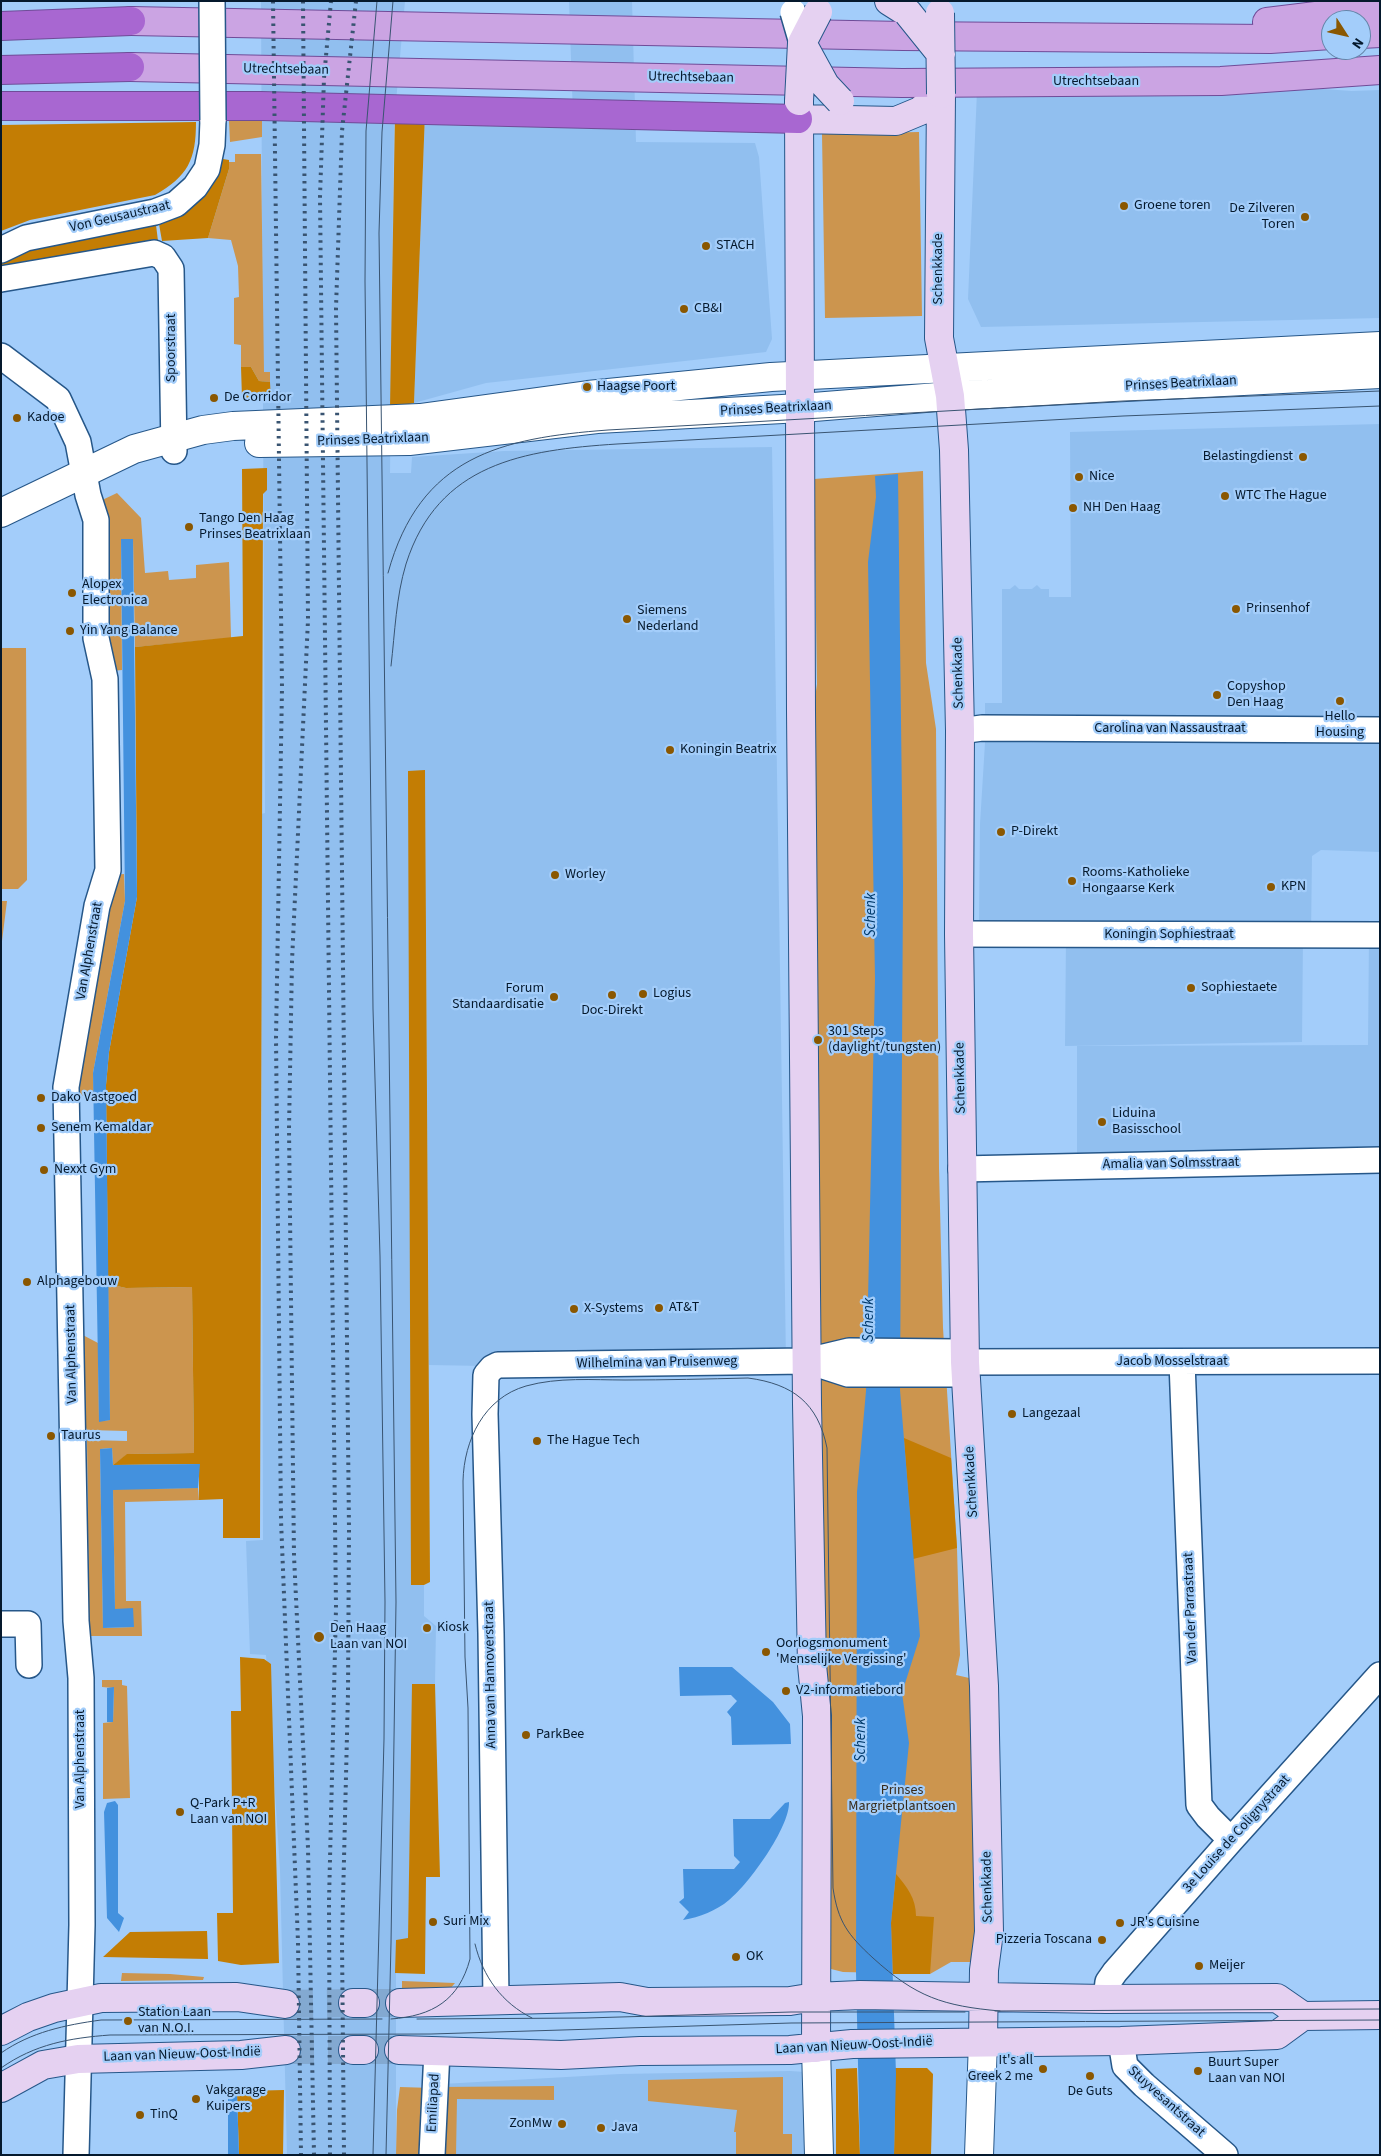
<!DOCTYPE html>
<meta charset="utf-8">
<style>
body{margin:0}
#map{position:relative;width:1381px;height:2156px;overflow:hidden;background:#a3cdfa;font-family:"Source Sans 3",sans-serif}
canvas{display:block}
.frame{position:absolute;inset:0;border:2px solid #05192d;pointer-events:none}
.north{position:absolute;left:1321px;top:10px;width:50px;height:50px;box-sizing:border-box;background:#a3cdfa;border:1px solid #6485a8;border-radius:50%;rotate:125deg;font-size:14px;font-weight:700;line-height:20px;text-align:center;color:#05192d}
.north::after{content:'';display:block;margin:auto;width:18px;height:22px;background:#8a5701;clip-path:polygon(50% 0,100% 100%,50% 72%,0 100%)}
</style>
<div id="map">
<canvas width="1381" height="2156"></canvas>
<div class="frame"></div>
<div class="north">N</div>
</div>
<script>
const ctx = document.querySelector('canvas').getContext('2d');
ctx.lineJoin = 'round';
function fillPath(path, color) {
  ctx.fillStyle = color;
  ctx.fill(path, 'evenodd');
}
function trace(path, color, width, dash) {
  ctx.strokeStyle = color;
  ctx.lineWidth = width;
  ctx.lineCap = dash ? 'butt' : 'round';
  ctx.setLineDash(dash || []);
  ctx.stroke(path);
}
function label(font, color, halo, rows, align = 'center') {
  ctx.font = font + ' "Source Sans 3",sans-serif';
  ctx.lineWidth = 4.5;
  ctx.setLineDash([]);
  ctx.textBaseline = 'middle';
  ctx.strokeStyle = halo;
  ctx.fillStyle = color;
  for (const [text, x, y, turn = 0] of rows) {
    ctx.save();
    ctx.translate(x, y);
    ctx.rotate((+turn || 0) * Math.PI / 180);
    ctx.textAlign = isNaN(turn) ? turn : align;
    if (halo) ctx.strokeText(text, 0, 0);
    ctx.fillText(text, 0, 0);
    ctx.restore();
  }
}
const built = new Path2D(`
 M261,1h144l-11,123 -4,349h21l1,-16 92,-6 268,-4 14,914 -301,5 -56,-1 -4,-595 -14,555v260h13v31l12,10 -1,58h-22l-5,255 -12,1v215h-109l-7,-285 -14,-215 -16,-1 -4,-113 17,-1 -2,-726 4,-1z
 M569,1h63l4,141 119,1 4,14 13,182 -6,13 -280,31 -72,20 11,-290 148,3z
 M1221,82l131,9 28,-1v228l-399,9 -13,-28 9,-208z
 M1380,424v428l-59,-2 -9,6 -1,79 -246,-3 -86,-12 1,-96 5,-81v-40h17v-114h8l5,-4 4,4h13l5,-4 4,4h8v8h22l-1,-165z
 M1380,922v235l-303,8v-119l291,-1 1,-108z
 M1303,936l-1,106 -237,4 1,-108z
 M790,2071l15,1v83h-365l2,-71 178,-10z`);
const green = new Path2D(`
 M262,120v17l-32,5 -1,-21z
 M919,132l3,184 -97,2 -3,-184z
 M235,154h26l3,218h6v10l-11,-1 -8,-14h-10v-22l-7,-1v-46l5,-1 -1,-31 -7,-26 -23,-2 21,-69v-7h6z
 M923,471l3,192 10,66 3,439 4,160 14,220 3,107 -4,20 22,5 2,282h-29l-21,12 -87,-2 -12,-3 -5,-137 -16,-1098 7,-50 -3,-205z
 M117,493l24,25 4,55 23,-2 1,9 27,-2v-13l33,-3 2,76 -96,9 -2,-108h-12l1,131 -11,1 -13,-169z
 M1,648h25l1,232 -9,9h-17z
 M124,874l1,27 -32,172 1,24 -6,2 -15,-9 40,-215z
 M1,901h6l-6,48z
 M108,1284l18,4 66,-1 2,166 -66,1 -15,11 -1,-17 -12,1 3,179 31,-1 -19,-18 -2,-120 85,-1 1,12 -74,2 1,99h15l1,35h-55l-1,-22h3l-2,-174 40,1v-10l-40,-1 -2,-5 -1,-73 -7,-20 21,11 1,78 11,-1z
 M102,1680h20v5l5,1 3,112 -27,1v-76l10,-1 1,-34 -12,-1z
 M122,1973l48,1 34,3 -1,3 -82,1z
 M402,1981l53,2 -6,7 -47,5z
 M783,2077v57h9v21h-56v-23h-2l3,-22 -89,-9v-21z
 M554,2086v14l-97,-1 -1,56h-17l1,-68z
 M400,2087l32,1 -5,67h-31l1,-45z`);
const forest = new Path2D(`
 M395,112l30,1 -11,290 -24,5z
 M196,122c0,38 -8,54 -41,73l-125,25 -29,11v-106z
 M223,159l6,1v9l-21,69 -46,3 -3,-17c35,-13 52,-30 64,-65z
 M156,225l2,16 -157,28v-5l29,-14 16,-4z
 M241,367h10l8,14 11,1 1,19h-25l-4,-3z
 M267,468v22l-4,4 -3,1044h-37v-39l-24,1v-36l-86,1 14,-11 67,-1 -2,-166 -66,1 -18,-4 -2,-199 3,-33 28,-155 -2,-250 108,-11 -1,-167z
 M425,770l5,812 -6,3h-13l-3,-814z
 M904,1438l47,20 6,90 -44,11z
 M240,1657l24,2 7,5 8,299 -38,2 -23,-4 -1,-48h16l-2,-202h10z
 M412,1684h23l5,193h-14l-1,97 -30,-1 1,-33 12,-2z
 M896,1874c11,13 20,24 20,42l18,1 -4,57h-37l-2,-51z
 M207,1931l1,28 -105,-2 27,-25z
 M857,2068l3,87h-24v-86z
 M895,2068h32l6,6 -2,81h-37z
 M284,2090l-1,65h-44l-2,-61 7,-3z`);
const water = new Path2D(`
 M898,474l5,411 -3,505 20,246 -18,57 7,50 -18,180 5,151 -2,81h-34l-4,-183 1,-480 9,-101 9,-412 -7,-417 8,-65 -1,-21z
 M121,539h12l4,358 -28,155 -3,33 4,335 -11,2 -6,-349 32,-172z
 M112,1448l1,17 87,-1 -2,24 -85,2 2,119 18,-1 1,19 -31,1 -3,-179z
 M679,1667h53l41,35 17,22 1,20 -59,1 -1,-28 -4,-5 10,-11 -6,-6 -51,1z
 M114,1687l-1,35h-6v-34z
 M115,1801l3,4v108l6,5 -5,14 -12,-14 -3,-106 3,-9z
 M789,1802c1,25 -40,82 -60,98 -13,11 -29,17 -46,20l6,-8 -10,-10 5,-4 -1,-29h51l6,-7 -6,-6 -1,-37h37l15,-16z
 M228,2093l9,1 2,61h-11z`);
const secondaryTunnel = new Path2D(`
 M365,2003h35
 M285,2004l68,-1
 M286,2050h67
 M364,2050h35`);
const minor = new Path2D(`
 M1,250l25,-12 129,-26 21,-8 19,-17 12,-18 5,-24 1,-25
 M1,279l153,-26 9,4 8,12 3,182
 M1,356l57,43 20,43 10,53 8,25v118l9,41 3,191 -11,36 -31,181 10,534 5,57 1,247 -6,230
 M960,731l22,-3 398,2
 M959,934l421,1
 M961,1169l419,-9
 M808,1361l40,13h112l5,-12
 M965,1362l415,-1
 M1182,1362l17,443 9,12 23,23
 M1,1624h27l1,41
 M1106,1999l2,-17 7,-10 116,-132 149,-165
 M496,2000l-5,-367 -6,-219 1,-39 6,-7 6,-3 309,-4 42,-10 109,1 7,10
 M1121,2041l4,25 19,19 81,70
 M432,2155l5,-104`);
const tertiary = new Path2D(`
 M259,443l150,-2 188,-22 204,-11 149,-12 430,-22
 M1,513l133,-64 69,-19 30,-4 187,-8 168,-23 183,-18 609,-31
 M816,2048l3,107
 M979,2155l4,-114`);
const secondary = new Path2D(`
 M889,1l19,12
 M941,94l-2,244 11,58 4,54 6,281 -1,203 6,428 19,324 5,246 -5,38 -1,71
 M799,101l2,610 6,693 5,261 5,51 -1,332
 M798,119l98,2 24,-10 21,-17
 M353,2003h12
 M400,2003l220,-6 27,5 143,-1 25,-4 45,-2 246,4 171,-1 26,18
 M1,2031l27,-14 26,-9 47,-10 136,-1 48,7
 M353,2050h11
 M399,2050l162,5 79,-4 150,-1 62,-6 269,-3 156,-6 26,-19 77,-1
 M1,2088l42,-23 35,-6 163,-4 45,-5`);
const primary = new Path2D(`
 M131,21l772,15 367,3 61,-4
 M1267,22l113,-14
 M1361,34l19,-1
 M130,67l772,16 319,-2 159,-11`);
const motorway = new Path2D(`
 M1,26l130,-5
 M1,70l129,-3
 M1,106h260l537,13`);
const tram = new Path2D(`
 M388,573c32,-117 113,-135 220,-143l515,-29 257,-10
 M391,666c4,-34 5,-69 15,-102 32,-101 118,-114 211,-120l506,-28 257,-10
 M475,1944c8,33 27,59 57,74
 M995,2011l385,-2
 M391,2019c42,-3 68,-19 79,-60l-2,-251 -3,-51 -2,-176c1,-41 21,-83 63,-95 32,-9 67,-6 99,-6 41,0 82,-1 123,-2 45,6 70,25 79,70l6,440c5,34 15,47 40,70 43,39 70,48 127,53
 M417,2019l169,-1 205,-6h174
 M1,2053c30,-21 64,-28 100,-33l281,-1
 M1,2068c34,-24 69,-30 109,-33l321,-1 360,-11 589,-3
 M373,2155l11,-416 1,-137 -5,-346 -7,-247 -8,-728 1,-150 11,-130
 M386,2155l5,-212 5,-341 -17,-1369 3,-101 11,-131`);
const rail = new Path2D(`
 M273,1l9,687 -6,350 5,482 17,422 3,213
 M303,1l5,619 -16,341 -3,168 5,427 14,292 6,307
 M330,2155l-1,-254 7,-293 -16,-1411 4,-119 7,-77
 M344,2155l-2,-213 6,-249 1,-163 -13,-1222 6,-177 14,-130`);
const minorBridge = new Path2D(`
 M212,1l1,119
 M793,12l9,31`);
const secondaryBridge = new Path2D(`
 M908,13l33,41
 M940,13l1,81
 M802,43l23,42 15,16
 M799,101l3,-58 16,-31`);
const markers = [
 [1124,206,5,"#8a5701"],
 [1305,217,5,"#8a5701"],
 [706,246,5,"#8a5701"],
 [684,309,5,"#8a5701"],
 [587,387,5,"#8a5701"],
 [214,398,5,"#8a5701"],
 [17,418,5,"#8a5701"],
 [1303,457,5,"#8a5701"],
 [1079,477,5,"#8a5701"],
 [1225,496,5,"#8a5701"],
 [1073,508,5,"#8a5701"],
 [189,527,5,"#8a5701"],
 [72,593,5,"#8a5701"],
 [1236,609,5,"#8a5701"],
 [627,619,5,"#8a5701"],
 [70,631,5,"#8a5701"],
 [1217,695,5,"#8a5701"],
 [1340,701,5,"#8a5701"],
 [670,750,5,"#8a5701"],
 [1001,832,5,"#8a5701"],
 [555,875,5,"#8a5701"],
 [1072,881,5,"#8a5701"],
 [1271,887,5,"#8a5701"],
 [1191,988,5,"#8a5701"],
 [643,994,5,"#8a5701"],
 [612,995,5,"#8a5701"],
 [554,997,5,"#8a5701"],
 [818,1040,5,"#8a5701"],
 [41,1098,5,"#8a5701"],
 [1102,1122,5,"#8a5701"],
 [41,1128,5,"#8a5701"],
 [44,1170,5,"#8a5701"],
 [27,1282,5,"#8a5701"],
 [659,1308,5,"#8a5701"],
 [574,1309,5,"#8a5701"],
 [1012,1414,5,"#8a5701"],
 [51,1436,5,"#8a5701"],
 [537,1441,5,"#8a5701"],
 [427,1628,5,"#8a5701"],
 [319,1637,6,"#8a5701"],
 [766,1652,5,"#8a5701"],
 [786,1691,5,"#8a5701"],
 [526,1735,5,"#8a5701"],
 [180,1812,5,"#8a5701"],
 [433,1922,5,"#8a5701"],
 [1120,1923,5,"#8a5701"],
 [1102,1940,5,"#8a5701"],
 [736,1957,5,"#8a5701"],
 [1199,1966,5,"#8a5701"],
 [128,2021,5,"#8a5701"],
 [1043,2069,5,"#8a5701"],
 [1198,2071,5,"#8a5701"],
 [1090,2076,5,"#8a5701"],
 [196,2099,5,"#8a5701"],
 [140,2115,5,"#8a5701"],
 [562,2124,5,"#8a5701"],
 [601,2128,5,"#8a5701"]
];
const streetNames = [
 ["Utrechtsebaan",286,70,1],
 ["Utrechtsebaan",691,78,1],
 ["Utrechtsebaan",1096,82],
 ["Von Geusaustraat",120,217,-13],
 ["Schenkkade",939,269,-90],
 ["Spoorstraat",172,348,-90],
 ["Prinses Beatrixlaan",1181,384,-3],
 ["Prinses Beatrixlaan",776,409,-3],
 ["Prinses Beatrixlaan",373,440,-2],
 ["Schenkkade",959,673,-91],
 ["Carolina van Nassaustraat",1170,729],
 ["Koningin Sophiestraat",1169,935],
 ["Van Alphenstraat",90,951,-80],
 ["Schenkkade",961,1078,-91],
 ["Amalia van Solmsstraat",1171,1164,-1],
 ["Van Alphenstraat",72,1354,-91],
 ["Jacob Mosselstraat",1172,1362],
 ["Wilhelmina van Pruisenweg",657,1363,-1],
 ["Schenkkade",972,1482,-93],
 ["Van der Parrastraat",1191,1608,-92],
 ["Anna van Hannoverstraat",491,1675,-91],
 ["Van Alphenstraat",81,1759,-90],
 ["3e Louise de Colignystraat",1237,1834,-48],
 ["Schenkkade",988,1887,-91],
 ["Laan van Nieuw-Oost-Indië",854,2046,-3],
 ["Laan van Nieuw-Oost-Indië",182,2055,-2],
 ["Stuyvesantstraat",1166,2102,42],
 ["Emiliapad",434,2103,-87]
];
const poiNames = [
 ["Groene toren",1134,206],
 ["De Zilveren",1295,209,"right"],
 ["Toren",1295,225,"right"],
 ["STACH",716,246],
 ["CB&I",694,309],
 ["Haagse Poort",597,387],
 ["De Corridor",224,398],
 ["Kadoe",27,418],
 ["Belastingdienst",1293,457,"right"],
 ["Nice",1089,477],
 ["WTC The Hague",1235,496],
 ["NH Den Haag",1083,508],
 ["Tango Den Haag",199,519],
 ["Prinses Beatrixlaan",199,535],
 ["Alopex",82,585],
 ["Electronica",82,601],
 ["Prinsenhof",1246,609],
 ["Siemens",637,611],
 ["Nederland",637,627],
 ["Yin Yang Balance",80,631],
 ["Copyshop",1227,687],
 ["Den Haag",1227,703],
 ["Hello",1340,717,"center"],
 ["Housing",1340,733,"center"],
 ["Koningin Beatrix",680,750],
 ["P-Direkt",1011,832],
 ["Rooms-Katholieke",1082,873],
 ["Hongaarse Kerk",1082,889],
 ["Worley",565,875],
 ["KPN",1281,887],
 ["Sophiestaete",1201,988],
 ["Forum",544,989,"right"],
 ["Standaardisatie",544,1005,"right"],
 ["Logius",653,994],
 ["Doc-Direkt",612,1011,"center"],
 ["301 Steps",828,1032],
 ["(daylight/tungsten)",828,1048],
 ["Dako Vastgoed",51,1098],
 ["Liduina",1112,1114],
 ["Basisschool",1112,1130],
 ["Senem Kemaldar",51,1128],
 ["Nexxt Gym",54,1170],
 ["Alphagebouw",37,1282],
 ["AT&T",669,1308],
 ["X-Systems",584,1309],
 ["Langezaal",1022,1414],
 ["Taurus",61,1436],
 ["The Hague Tech",547,1441],
 ["Kiosk",437,1628],
 ["Den Haag",330,1629],
 ["Laan van NOI",330,1645],
 ["Oorlogsmonument",776,1644],
 ["'Menselijke Vergissing'",776,1660],
 ["V2-informatiebord",796,1691],
 ["ParkBee",536,1735],
 ["Q-Park P+R",190,1804],
 ["Laan van NOI",190,1820],
 ["Suri Mix",443,1922],
 ["JR's Cuisine",1130,1923],
 ["Pizzeria Toscana",1092,1940,"right"],
 ["OK",746,1957],
 ["Meijer",1209,1966],
 ["Station Laan",138,2013],
 ["van N.O.I.",138,2029],
 ["It's all",1033,2061,"right"],
 ["Greek 2 me",1033,2077,"right"],
 ["Buurt Super",1208,2063],
 ["Laan van NOI",1208,2079],
 ["Vakgarage",206,2091],
 ["Kuipers",206,2107],
 ["De Guts",1090,2092,"center"],
 ["TinQ",150,2115],
 ["ZonMw",552,2124,"right"],
 ["Java",611,2128]
];
const parkNames = [
 ["Prinses",902,1791],
 ["Margrietplantsoen",902,1807]
];
const waterNames = [
 ["Schenk",872,915,-90],
 ["Schenk",870,1320,-90],
 ["Schenk",862,1740,-90]
];
fillPath(built, '#91bfef');
fillPath(green, '#cc954e');
fillPath(forest, '#c37d04');
fillPath(water, '#4391de');
trace(secondaryTunnel, '#83a9d1', 28, [28, 14]);
trace(minor, '#265789', 28);
trace(tertiary, '#265789', 30);
trace(secondary, '#265789', 30);
trace(primary, '#6f4c98', 30);
trace(motorway, '#6f4c98', 30);
trace(minor, '#fff', 25);
trace(tertiary, '#fff', 28);
trace(secondary, '#e5d1f1', 28);
trace(primary, '#cba4e3', 28);
trace(motorway, '#a867d1', 28);
trace(tram, '#395471', 1);
trace(rail, '#395471', 4, [2.5, 5]);
trace(minorBridge, '#265789', 28, []);
trace(secondaryBridge, '#265789', 30, []);
trace(minorBridge, '#fff', 25);
trace(secondaryBridge, '#e5d1f1', 28);
for (const [x, y, r, color] of markers) {
  const dot = new Path2D();
  dot.arc(x, y, r, 0, 2 * Math.PI);
  ctx.fillStyle = color;
  ctx.fill(dot);
  trace(dot, '#a3cdfa', 2);
}
label('14px', '#05192d', '#a3cdfa', streetNames);
label('14px', '#05192d', '#a3cdfa', poiNames, 'left');
label('14px', '#372a19', '#a3cdfa', parkNames);
label('italic 15px', '#003a6b', '#a3cdfa', waterNames);
</script>
